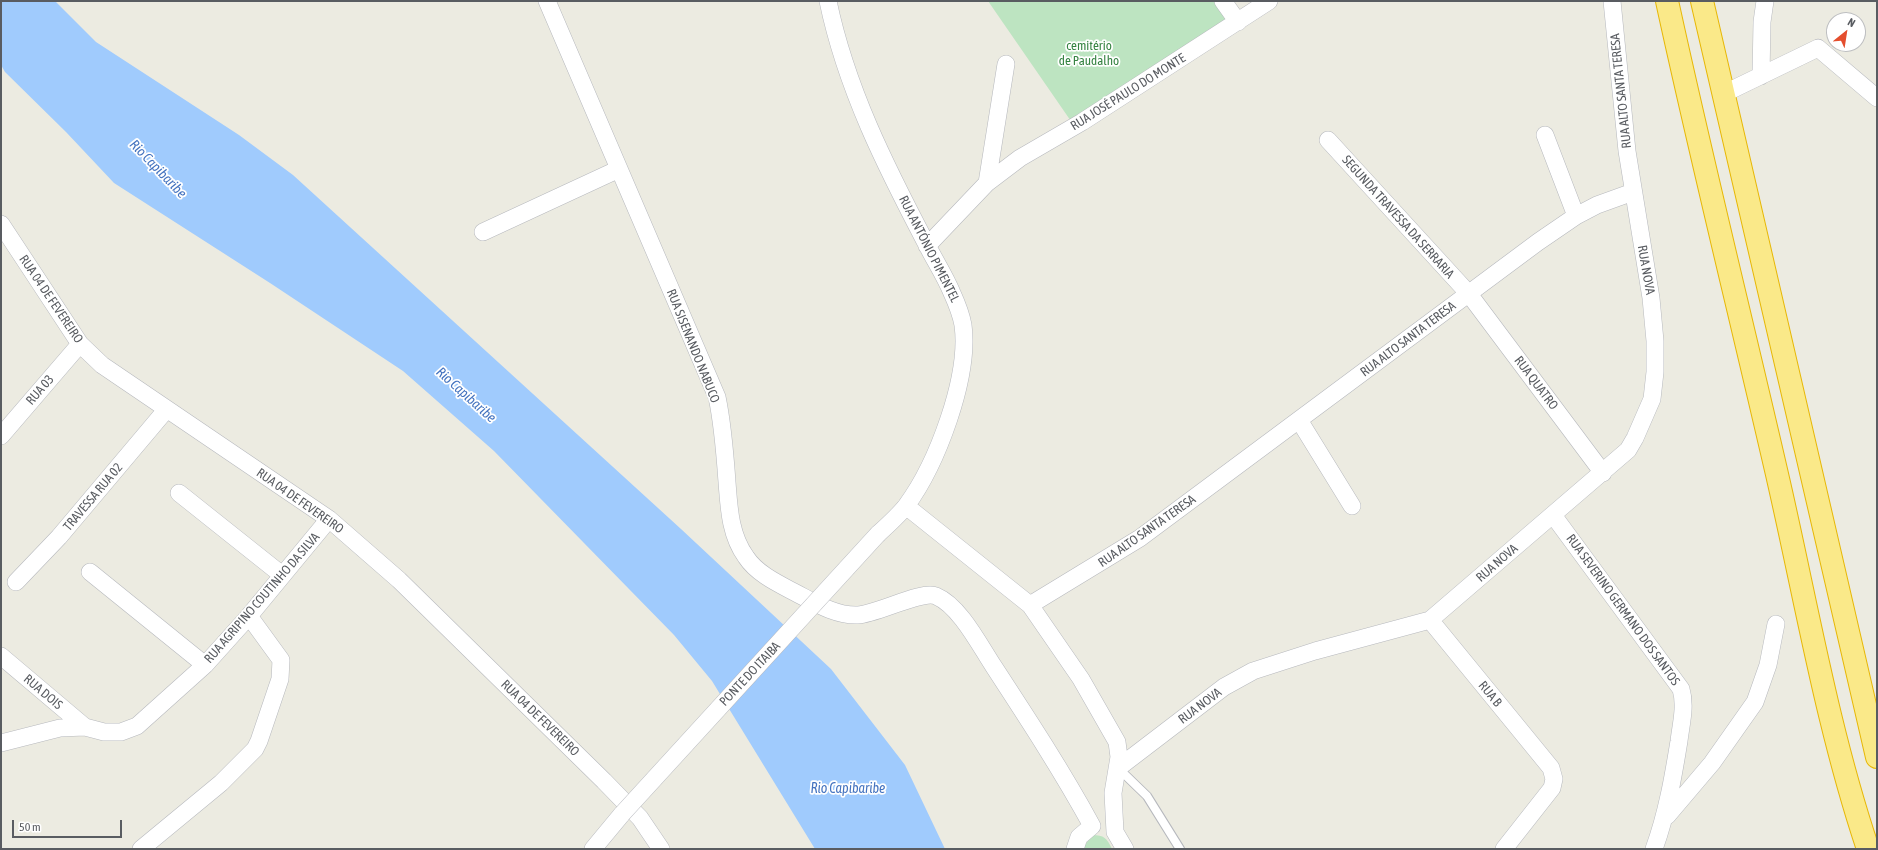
<!DOCTYPE html>
<meta charset="utf-8">
<style>
body{margin:0}
#map{position:relative;width:1878px;height:850px;overflow:hidden;background:#ecebe1;font-family:"Asap Condensed",sans-serif}
canvas{display:block}
.frame{position:absolute;inset:0;border:2px solid #595c61;pointer-events:none}
.north{position:absolute;left:1826px;top:12px;width:40px;height:40px;box-sizing:border-box;background:#fff;border:1px solid #bdbec0;border-radius:50%;rotate:30deg;font-size:11px;font-weight:700;line-height:16px;text-align:center;color:#595c61}
.north::after{content:'';display:block;margin:auto;width:14px;height:18px;background:#e44e2e;clip-path:polygon(50% 0,100% 100%,50% 72%,0 100%)}
.scale{position:absolute;left:12px;top:820px;width:110px;height:18px;box-sizing:border-box;border:2px solid #595c61;border-top:0;padding-left:5px;font-size:12px;line-height:14px;white-space:nowrap;color:#595c61;-webkit-text-stroke:3px #fff;paint-order:stroke}
</style>
<div id="map">
<canvas width="1878" height="850"></canvas>
<div class="frame"></div>
<div class="north">N</div>
<div class="scale">50 m</div>
</div>
<script>
const ctx = document.querySelector('canvas').getContext('2d');
ctx.lineJoin = 'round';
function fillPath(path, color) {
  ctx.fillStyle = color;
  ctx.fill(path, 'evenodd');
}
function trace(path, color, width, dash) {
  ctx.strokeStyle = color;
  ctx.lineWidth = width;
  ctx.lineCap = dash ? 'butt' : 'round';
  ctx.setLineDash(dash || []);
  ctx.stroke(path);
}
function label(font, color, halo, rows, align = 'center') {
  ctx.font = font + ' "Asap Condensed",sans-serif';
  ctx.lineWidth = 3.5;
  ctx.setLineDash([]);
  ctx.textBaseline = 'middle';
  ctx.strokeStyle = halo;
  ctx.fillStyle = color;
  for (const [text, x, y, turn = 0] of rows) {
    ctx.save();
    ctx.translate(x, y);
    ctx.rotate((+turn || 0) * Math.PI / 180);
    ctx.textAlign = isNaN(turn) ? turn : align;
    if (halo) ctx.strokeText(text, 0, 0);
    ctx.fillText(text, 0, 0);
    ctx.restore();
  }
}
const green = new Path2D(`
 M988,1h233l15,21 -161,105z
 M1092,835c12,0 15,3 20,14h-30z`);
const water = new Path2D(`
 M1,1h54l41,41 143,93 54,40 388,354 150,140 74,96 40,84h-130l-103,-168 -38,-46 -180,-184 -91,-80 -133,-88 -156,-100 -48,-51 -61,-60 -4,-7z`);
const lane = new Path2D(`
 M1118,768l29,28 33,53`);
const street = new Path2D(`
 M547,1l170,396c6,28 8,57 10,85 2,26 3,53 19,75 11,17 33,27 50,36 19,10 40,23 62,22 19,-1 64,-25 78,-19 24,10 44,50 58,71 34,52 68,104 98,159l-13,11 -4,12
 M828,1c18,87 58,166 99,244 8,16 18,31 25,48 5,11 9,21 11,32 7,52 -26,139 -57,181 -8,10 -18,19 -28,28
 M1223,1l15,21
 M1761,76l1,-54 3,-21
 M1723,94l95,-46 59,50
 M1545,135l31,81
 M1328,140l141,154 134,179
 M987,183l19,-119
 M1,224l79,120 22,21 227,154 70,61 205,201 36,37 21,31
 M483,232l136,-63
 M927,246l60,-63 33,-25 62,-36 187,-121
 M1299,420l53,86
 M1,436l79,-92
 M179,493l103,82
 M906,506l124,99 51,74 36,63 2,15 -6,36 2,39 10,17
 M1553,515l128,174c5,17 0,35 -2,52 -6,37 -12,72 -25,108
 M90,572l115,93
 M16,582l43,-45 107,-127
 M1030,605l110,-67 398,-296 38,-26 21,-11 36,-13
 M1430,620l121,148 3,11 -2,9 -48,61
 M1,656l84,71
 M1,743l59,-15 25,-1 19,5h17l16,-6 68,-61 44,-49 80,-97
 M1118,768l106,-81 29,-16 62,-20 115,-31 198,-170 7,-12 17,-39 3,-27v-31l-4,-43 -24,-147 -15,-150
 M1667,816l45,-53 43,-61 13,-37 8,-41
 M141,849l80,-66 34,-34 4,-8 21,-62 1,-19 -32,-44
 M593,849l29,-35`);
const highway = new Path2D(`
 M1667,1c35,161 75,321 112,482 28,123 49,247 89,366
 M1702,1l175,756`);
const streetBridge = new Path2D(`
 M622,814l256,-280`);
const parkNames = [
 ["cemitério",1089,46],
 ["de Paudalho",1089,61]
];
const streetNames = [
 ["RUA ALTO SANTA TERESA",1621,91,-96],
 ["RUA JOSÉ PAULO DO MONTE",1128,92,-32],
 ["SEGUNDA TRAVESSA DA SERRARIA",1398,217,48],
 ["RUA ANTÓNIO PIMENTEL",929,249,63],
 ["RUA NOVA",1646,270,80],
 ["RUA 04 DE FEVEREIRO",51,299,56],
 ["RUA ALTO SANTA TERESA",1408,339,-37],
 ["RUA SISENANDO NABUCO",693,346,68],
 ["RUA QUATRO",1536,383,53],
 ["RUA 03",40,390,-49],
 ["TRAVESSA RUA 02",93,497,-50],
 ["RUA 04 DE FEVEREIRO",300,501,35],
 ["RUA ALTO SANTA TERESA",1147,531,-35],
 ["RUA NOVA",1497,563,-41],
 ["RUA AGRIPINO COUTINHO DA SILVA",262,598,-49],
 ["RUA SEVERINO GERMANO DOS SANTOS",1623,610,54],
 ["PONTE DO ITAIBA",750,674,-47],
 ["RUA DOIS",43,692,40],
 ["RUA B",1490,694,51],
 ["RUA NOVA",1200,706,-37],
 ["RUA 04 DE FEVEREIRO",540,718,44]
];
const waterNames = [
 ["Rio Capibaribe",158,169,46],
 ["Rio Capibaribe",466,395,42],
 ["Rio Capibaribe",848,789]
];
fillPath(green, '#bde4c1');
fillPath(water, '#a0cbfd');
trace(lane, '#b6b8bd', 10);
trace(street, '#b6b8bd', 18);
trace(highway, '#e7b706', 24);
trace(lane, '#fff', 8);
trace(street, '#fff', 17);
trace(highway, '#fae989', 22);
trace(streetBridge, '#b6b8bd', 18, []);
trace(streetBridge, '#fff', 17);
label('13px', '#368342', '#fff', parkNames);
label('13px', '#595c61', '#fff', streetNames);
label('italic 14px', '#4473bf', '#fff', waterNames);
</script>
